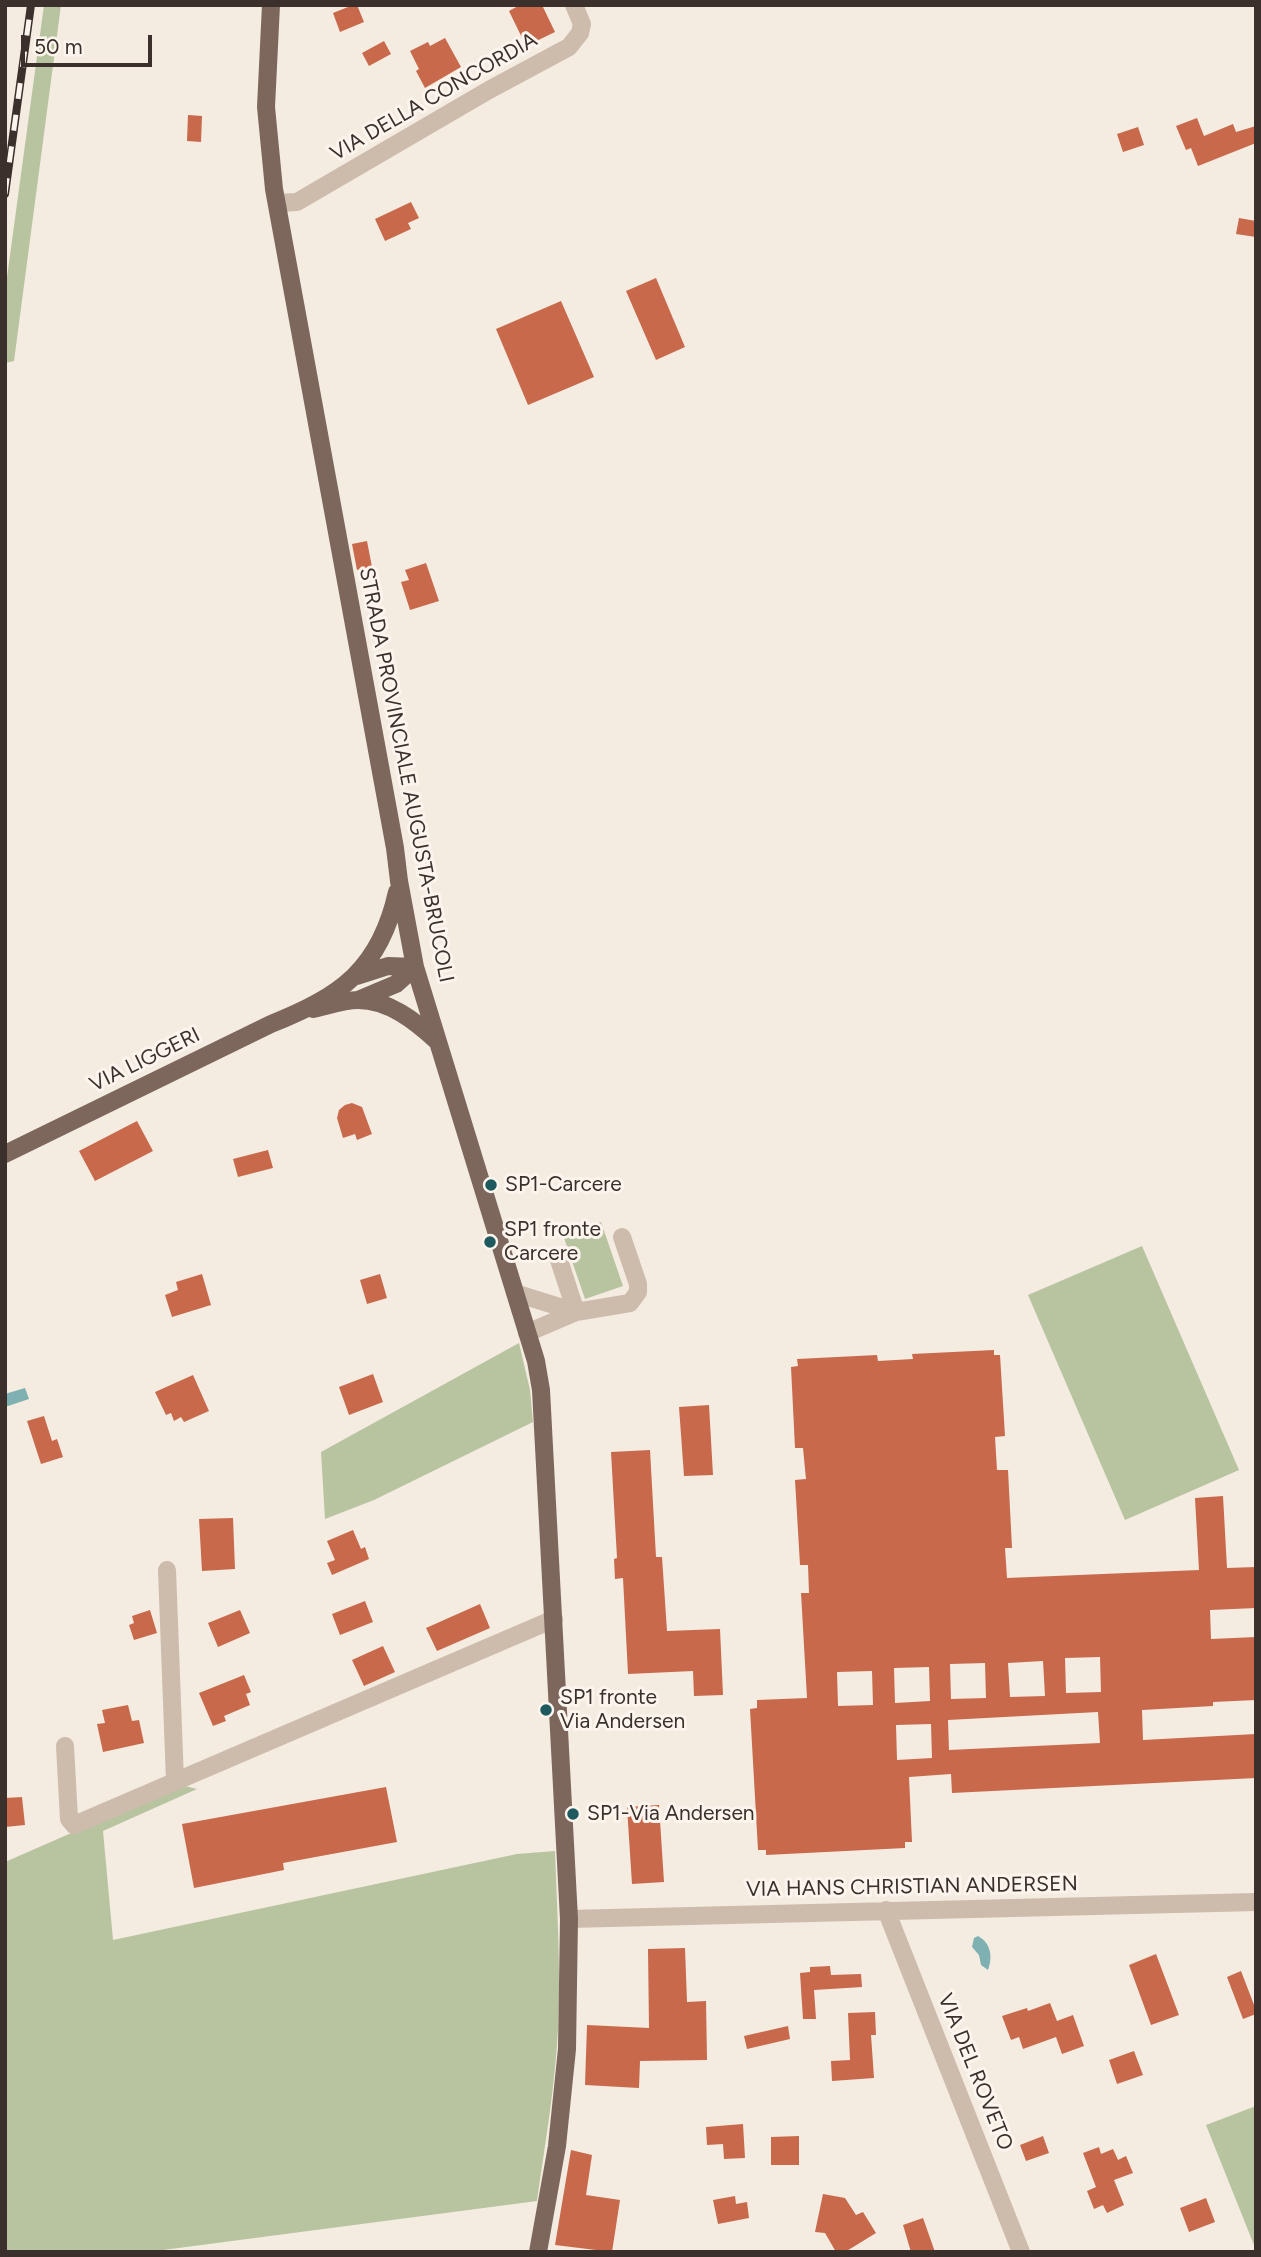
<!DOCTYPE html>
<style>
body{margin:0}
#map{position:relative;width:1261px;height:2257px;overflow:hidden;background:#f4ebe1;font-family:Figtree,sans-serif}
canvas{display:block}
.frame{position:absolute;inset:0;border:7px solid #3b302b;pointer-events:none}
.scale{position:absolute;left:21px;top:35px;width:131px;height:32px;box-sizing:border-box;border:4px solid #3b302b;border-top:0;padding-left:9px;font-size:21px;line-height:24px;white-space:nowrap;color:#3b302b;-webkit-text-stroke:5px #fbf5ee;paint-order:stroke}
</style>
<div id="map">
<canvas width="1261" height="2257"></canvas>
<div class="frame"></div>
<div class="scale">50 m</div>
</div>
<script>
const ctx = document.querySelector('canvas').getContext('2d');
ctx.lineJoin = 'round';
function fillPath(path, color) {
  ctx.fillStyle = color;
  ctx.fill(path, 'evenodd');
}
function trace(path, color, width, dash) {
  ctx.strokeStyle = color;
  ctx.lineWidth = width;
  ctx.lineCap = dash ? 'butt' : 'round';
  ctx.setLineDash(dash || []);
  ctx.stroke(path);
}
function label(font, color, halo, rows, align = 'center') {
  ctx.font = font + ' Figtree,sans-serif';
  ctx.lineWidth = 6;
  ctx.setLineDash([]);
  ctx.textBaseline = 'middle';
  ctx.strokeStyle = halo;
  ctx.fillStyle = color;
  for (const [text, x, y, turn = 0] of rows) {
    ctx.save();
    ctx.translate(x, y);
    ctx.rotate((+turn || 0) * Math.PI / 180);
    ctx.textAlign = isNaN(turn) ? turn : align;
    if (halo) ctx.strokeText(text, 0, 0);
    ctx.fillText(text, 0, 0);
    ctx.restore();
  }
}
const green = new Path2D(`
 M44,5h17l-47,356 -9,2v-71z
 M601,1222l22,64 -38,13 -22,-64z
 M1142,1246l97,224 -114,50 -97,-225z
 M519,1343l11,47 3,32 -159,78 -49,19 -4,-67z
 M181,1785l16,4 -94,42 10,109 404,-86 38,-3c2,59 6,119 3,178 -3,58 -13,115 -21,172l-389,51h-143v-390z
 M1256,2106v144l-50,-125z`);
const water = new Path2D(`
 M25,1388l4,11 -24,8v-13z
 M978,1936c13,7 15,21 10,34l-7,-5 -2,-10 -7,-8 2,-9z`);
const building = new Path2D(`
 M353,5h4l7,17 -24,10 -7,-19z
 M520,5h22l13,27 -29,14 -17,-35z
 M445,38l16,29 -36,21 -9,-17 3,-2 -9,-18 18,-9 2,4z
 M384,41l7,13 -22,12 -7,-13z
 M188,115l14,1 -1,26 -14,-1z
 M1197,118l7,18 29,-12 3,8 20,-6v17l-58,23 -7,-18 -5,2 -10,-24z
 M1138,127l6,18 -21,7 -6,-18z
 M411,202l8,16 -11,5 3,6 -26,12 -10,-22z
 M1239,218l17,3v16l-20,-3z
 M656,278l29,69 -29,13 -30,-69z
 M561,301l33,76 -66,28 -32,-76z
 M367,541l5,26 -15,3 -5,-26z
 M426,563l13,38 -29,9 -9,-28 8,-2 -4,-10z
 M352,1103l10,4 10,27 -15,6 -2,-6 -12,4 -6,-20 2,-8 6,-5z
 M137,1121l16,30 -58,30 -16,-30z
 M268,1150l5,18 -35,9 -5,-18z
 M202,1274l9,31 -39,12 -7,-22 13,-5 -2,-8z
 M380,1274l7,24 -20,6 -7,-24z
 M994,1350v5h6l5,81 -10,1 2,33h11l4,78h-7l2,30 192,-8 -4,-72 28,-2 4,72 29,-1v41l-46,2 1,29 45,-2v63l-43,2v4l-71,4 1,30 113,-6v44l-304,15 -1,-19 -42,3 3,65h-7v6l-139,7v-5h-8l-8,-141 7,-1v-8l50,-2 -6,-105h8l-1,-28h-8l-5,-85 11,-1 -3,-31h-8l-4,-81 7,-1 -1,-7 80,-4 1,6 35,-2 -1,-5zM1100,1657l1,35 -35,1 -1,-35zM1043,1661l2,35 -35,1 -2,-34zM985,1663l1,35 -35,1 -1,-35zM929,1667l1,34 -35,2 -1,-35zM872,1671l1,34 -35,1 -1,-34zM1098,1712l2,31 -151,7 -1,-30zM931,1724l1,34 -35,2 -1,-35z
 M373,1374l10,28 -34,13 -10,-28z
 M193,1375l16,36 -25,11 -3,-5 -7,4 -3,-8 -5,2 -11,-23z
 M709,1405l4,70 -29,1 -5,-69z
 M44,1416l8,25 5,-2 6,18 -22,7 -14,-43z
 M650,1450l6,107h6l5,74 53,-2 3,66 -29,1 -1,-25 -65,3 -5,-96 -8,1 -1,-20 3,-1 -6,-106z
 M233,1518l2,51 -33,2 -3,-52z
 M353,1530l8,19 4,-2 4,12 -37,16 -5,-12 8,-3 -8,-19z
 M365,1601l8,21 -33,13 -8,-21z
 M480,1604l10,24 -53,23 -11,-23z
 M150,1610l7,23 -23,7 -5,-15 5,-2 -2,-7z
 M240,1610l10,23 -32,14 -10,-24z
 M383,1646l12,26 -31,14 -12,-26z
 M244,1675l7,17 -5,2 4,11 -26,11 2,5 -13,5 -14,-33z
 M128,1705l4,16 7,-1 5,23 -41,9 -6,-28 8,-1 -3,-13z
 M386,1787l11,55 -114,21 1,7 -90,18 -12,-64z
 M22,1797l3,28 -20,2v-29z
 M659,1805l5,77 -32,2 -5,-77z
 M685,1948l2,54 19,-1 1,59 -67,1 -1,27 -54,-3 2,-60 62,3 -1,-79z
 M1156,1954l23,61 -28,10 -22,-60z
 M830,1966l1,9 30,-1 1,13 -48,3 2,29h-13l-3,-46 10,-1v-5z
 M1241,1971l15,39v4l-13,5 -16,-42z
 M1050,2003l7,18 16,-6 11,31 -22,8 -6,-17 -33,12 -4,-12 -8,3 -9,-24 25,-8 1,3z
 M875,2012l1,23h-5l3,43 -42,3 -1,-20 19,-1 -2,-47z
 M788,2026l2,13 -43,10 -3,-13z
 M1134,2051l9,24 -26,9 -8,-24z
 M743,2124l2,34 -21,1 -1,-15 -16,1 -1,-18z
 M799,2136v29h-28v-28z
 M1043,2136l6,17 -23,8 -6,-16z
 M1099,2147l2,7 12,-5 5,11 8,-4 7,17 -19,7 10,25 -17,8 -4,-8 -9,4 -7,-18 9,-4 -13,-34z
 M571,2150l21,5 -6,40 34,5 -8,52 -57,-7z
 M823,2194l22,4 11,17 7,-3 13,21 -31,19h-9l-11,-19 -10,-1z
 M735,2196l1,8 11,-2 2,16 -31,6 -5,-24z
 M1206,2198l9,24 -26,10 -9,-24z
 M923,2218l12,34h-24l-8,-27z`);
const minor = new Path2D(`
 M278,203l19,-1 192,-112 80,-43 11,-14 2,-9 -8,-19
 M558,1257l18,55
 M515,1293l61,19
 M527,1333l49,-21 54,-9 8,-11v-8l-16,-47
 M167,1570l8,211
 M65,1746l4,73 5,6 480,-206
 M886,1910l135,342
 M569,1919l687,-17`);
const major = new Path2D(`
 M271,5l-5,102 8,82 121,659 4,33 16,86 121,394 5,29 28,529 -2,130 -10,97 -19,106
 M357,976l31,-10 27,1
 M358,1000l38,-16 19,-17
 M313,1009c14,-3 31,-9 45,-9 31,0 57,21 79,41
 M5,1154l266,-130c70,-28 109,-55 126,-132`);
const rail = new Path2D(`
 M5,194l26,-189`);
const markers = [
 [491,1185,7,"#1f5a5e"],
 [490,1242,7,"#1f5a5e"],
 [546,1710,7,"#1f5a5e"],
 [573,1814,7,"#1f5a5e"]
];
const streetNames = [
 ["VIA DELLA CONCORDIA",434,97,-30],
 ["STRADA PROVINCIALE AUGUSTA-BRUCOLI",406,775,79],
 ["VIA LIGGERI",145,1060,-26],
 ["VIA HANS CHRISTIAN ANDERSEN",912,1887,-1],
 ["VIA DEL ROVETO",975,2072,68]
];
const poiNames = [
 ["SP1-Carcere",505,1185],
 ["SP1 fronte",504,1230],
 ["Carcere",504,1254],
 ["SP1 fronte",560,1698],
 ["Via Andersen",560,1722],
 ["SP1-Via Andersen",587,1814]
];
fillPath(green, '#b8c4a0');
fillPath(water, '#7fb0b2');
fillPath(building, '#c8694b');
trace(minor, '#cdbbac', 18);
trace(major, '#7d675c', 18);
trace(rail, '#3b302b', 8);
trace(rail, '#fbf5ee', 5, [16]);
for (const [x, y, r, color] of markers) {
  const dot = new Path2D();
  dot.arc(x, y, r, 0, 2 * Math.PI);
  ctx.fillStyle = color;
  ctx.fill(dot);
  trace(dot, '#fbf5ee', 2.5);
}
label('21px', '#3b302b', '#fbf5ee', streetNames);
label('21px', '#3b302b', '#fbf5ee', poiNames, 'left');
</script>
